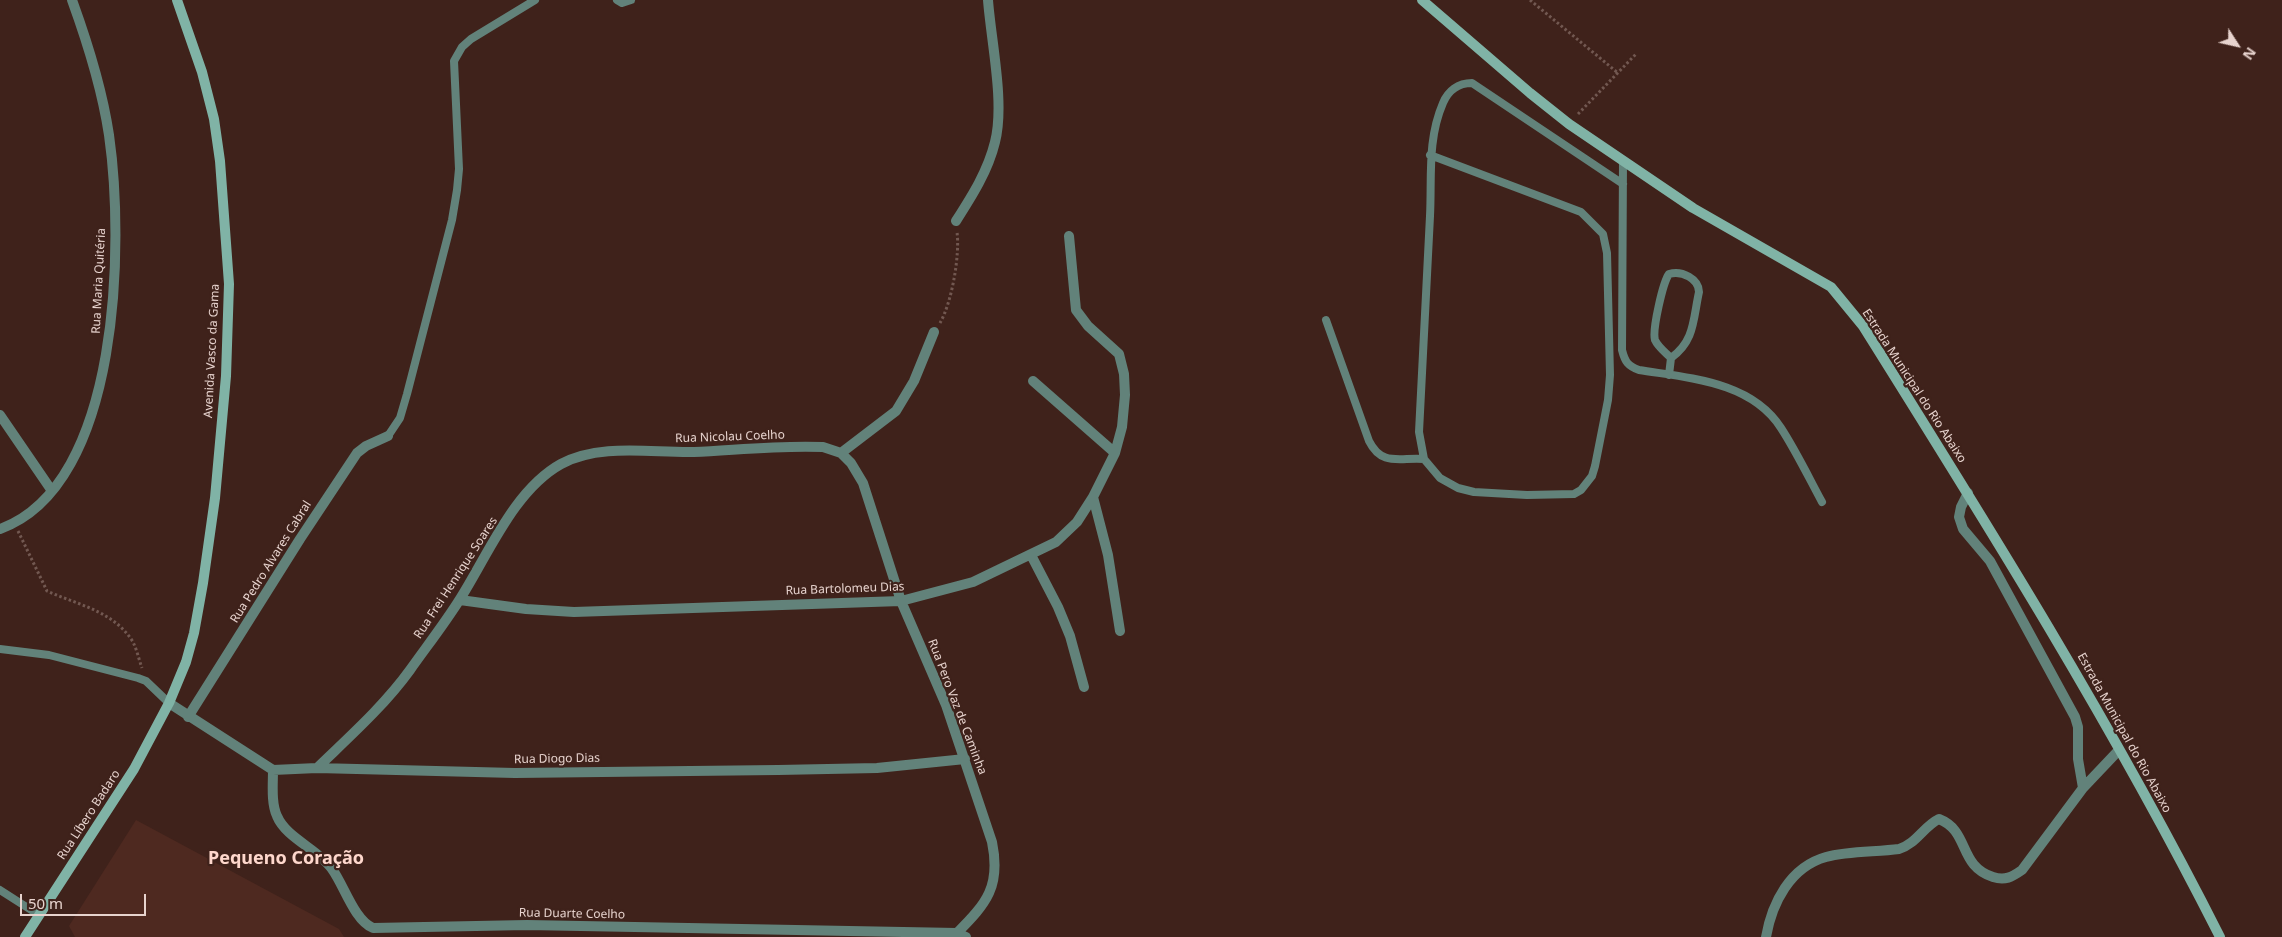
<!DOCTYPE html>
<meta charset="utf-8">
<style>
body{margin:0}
#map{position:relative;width:2282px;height:937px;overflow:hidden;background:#3f221b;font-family:"Noto Sans",sans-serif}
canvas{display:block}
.north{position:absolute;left:2212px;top:20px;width:50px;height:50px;-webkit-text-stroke:4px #3f221b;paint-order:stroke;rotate:125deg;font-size:14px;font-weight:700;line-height:20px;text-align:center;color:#e7d3ce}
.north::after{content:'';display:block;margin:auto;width:18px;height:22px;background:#e7d3ce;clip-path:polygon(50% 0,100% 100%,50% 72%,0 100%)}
.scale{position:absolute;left:20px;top:894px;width:126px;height:22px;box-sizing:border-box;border:2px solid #e7d3ce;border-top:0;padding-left:6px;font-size:15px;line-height:18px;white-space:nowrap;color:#e7d3ce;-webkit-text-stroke:4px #3f221b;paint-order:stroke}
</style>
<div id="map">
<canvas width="2282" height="937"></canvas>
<div class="north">N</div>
<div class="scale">50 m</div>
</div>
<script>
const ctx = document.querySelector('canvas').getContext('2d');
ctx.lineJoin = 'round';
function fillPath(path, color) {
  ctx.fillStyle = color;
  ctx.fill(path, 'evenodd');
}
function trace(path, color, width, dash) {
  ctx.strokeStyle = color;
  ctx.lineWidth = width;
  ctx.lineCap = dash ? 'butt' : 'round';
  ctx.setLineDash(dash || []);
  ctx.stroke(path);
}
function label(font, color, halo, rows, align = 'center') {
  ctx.font = font + ' "Noto Sans",sans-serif';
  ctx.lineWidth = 4.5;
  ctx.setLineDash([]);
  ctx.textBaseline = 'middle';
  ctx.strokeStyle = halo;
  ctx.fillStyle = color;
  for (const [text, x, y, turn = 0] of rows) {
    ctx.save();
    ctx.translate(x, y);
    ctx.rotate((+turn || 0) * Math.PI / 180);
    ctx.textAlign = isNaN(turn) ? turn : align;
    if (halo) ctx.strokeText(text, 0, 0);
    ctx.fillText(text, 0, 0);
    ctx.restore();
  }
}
const built = new Path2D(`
 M136,820l203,109 5,8h-269l-6,-11z`);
const path = new Path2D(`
 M1530,0l88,73
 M1578,114l58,-60
 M940,323c12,-21 20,-68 17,-91
 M18,531l29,60c31,14 67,20 86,51 4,8 6,18 9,26`);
const lane = new Path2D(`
 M617,0l5,3 9,-3
 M1430,155l151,57 22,22 4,19 3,122 -2,25 -13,66 -3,10 -11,14 -7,4 -47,1 -53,-3 -16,-4 -18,-10 -16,-19 -5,-27c3,-72 7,-144 11,-216 2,-38 -3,-76 13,-113 5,-12 15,-20 29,-20l151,101
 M1623,161l-1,189c3,12 6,16 17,20 49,8 112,11 142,58 15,23 28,50 41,74
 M1326,320l43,121c13,26 31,16 55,18
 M1669,375l2,-17c24,-17 22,-39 28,-66 0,-13 -17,-22 -30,-18 -6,8 -17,56 -14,66 3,7 10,12 16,18
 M388,436l12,-18 7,-24 45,-174 5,-30 2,-21 -5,-108 8,-14 9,-8 64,-39
 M0,649l49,6 89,23 8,3 23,22
 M0,890l39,25`);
const street = new Path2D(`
 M956,221c16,-25 32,-50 39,-79 10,-39 -4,-101 -7,-142
 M1033,381l82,72
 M0,415l52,76
 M841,453l55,-42 18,-30 20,-49
 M1968,493l-7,14 -2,10 4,12 27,32 85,156 3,10v32l5,29
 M1093,497l15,58 12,76
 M0,529c122,-44 124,-289 109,-394 -7,-47 -21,-91 -37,-135
 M1031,555l27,52 12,29 14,51
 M460,600l66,9 48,3 327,-11 72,-19 83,-40 21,-20 16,-25 22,-44 7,-26 3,-32 -1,-21 -5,-20 -31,-28 -12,-16 -7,-74
 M169,703l104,67 44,-2 198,5 263,-3 99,-2 88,-9
 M188,717l112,-178 57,-86 9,-7 22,-10
 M317,768c32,-31 67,-62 93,-98 17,-24 35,-47 50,-71 28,-44 54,-109 101,-135 39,-21 90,-11 133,-12 43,-2 86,-7 129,-5l18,6 10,10 12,20 38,118 45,104 46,137c9,44 -5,61 -35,91
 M273,770c0,14 -2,33 4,46 9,22 41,33 55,53 12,16 22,51 41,59l154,-3 430,8 9,4
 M1766,937c6,-34 24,-70 60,-80 22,-6 50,-5 73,-8 17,-5 25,-23 40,-30 31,12 19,47 54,58 12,4 19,0 29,-7l61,-82 36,-38`);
const secondary = new Path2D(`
 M1422,0l108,93 39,31 124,84 138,79 32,39c126,201 250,399 357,611
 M25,937l109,-168 35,-66 17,-41 8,-29 9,-50 12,-85 11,-122 3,-92 -9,-123 -6,-42 -12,-47 -25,-72`);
const streetNames = [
 ["Rua Maria Quitéria",99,281,-87],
 ["Avenida Vasco da Gama",212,351,-87],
 ["Estrada Municipal do Rio Abaixo",1914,386,57],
 ["Rua Nicolau Coelho",730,437,-2],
 ["Rua Pedro Alvares Cabral",271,562,-58],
 ["Rua Frei Henrique Soares",456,578,-57],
 ["Rua Bartolomeu Dias",845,589,-2],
 ["Rua Pero Vaz de Caminha",957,707,69],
 ["Estrada Municipal do Rio Abaixo",2124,733,61],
 ["Rua Diogo Dias",557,759,-1],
 ["Rua Líbero Badaro",89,815,-57],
 ["Rua Duarte Coelho",572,914,1]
];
const districtNames = [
 ["Pequeno Coração",286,859]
];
fillPath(built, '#4e2920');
trace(path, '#725851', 3, [2.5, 2.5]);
trace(lane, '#62827a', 8);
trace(street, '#62827a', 10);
trace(secondary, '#80b3a6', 10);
label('12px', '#e7d3ce', '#3f221b', streetNames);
label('bold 18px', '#fed7cc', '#3f221b', districtNames);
</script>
